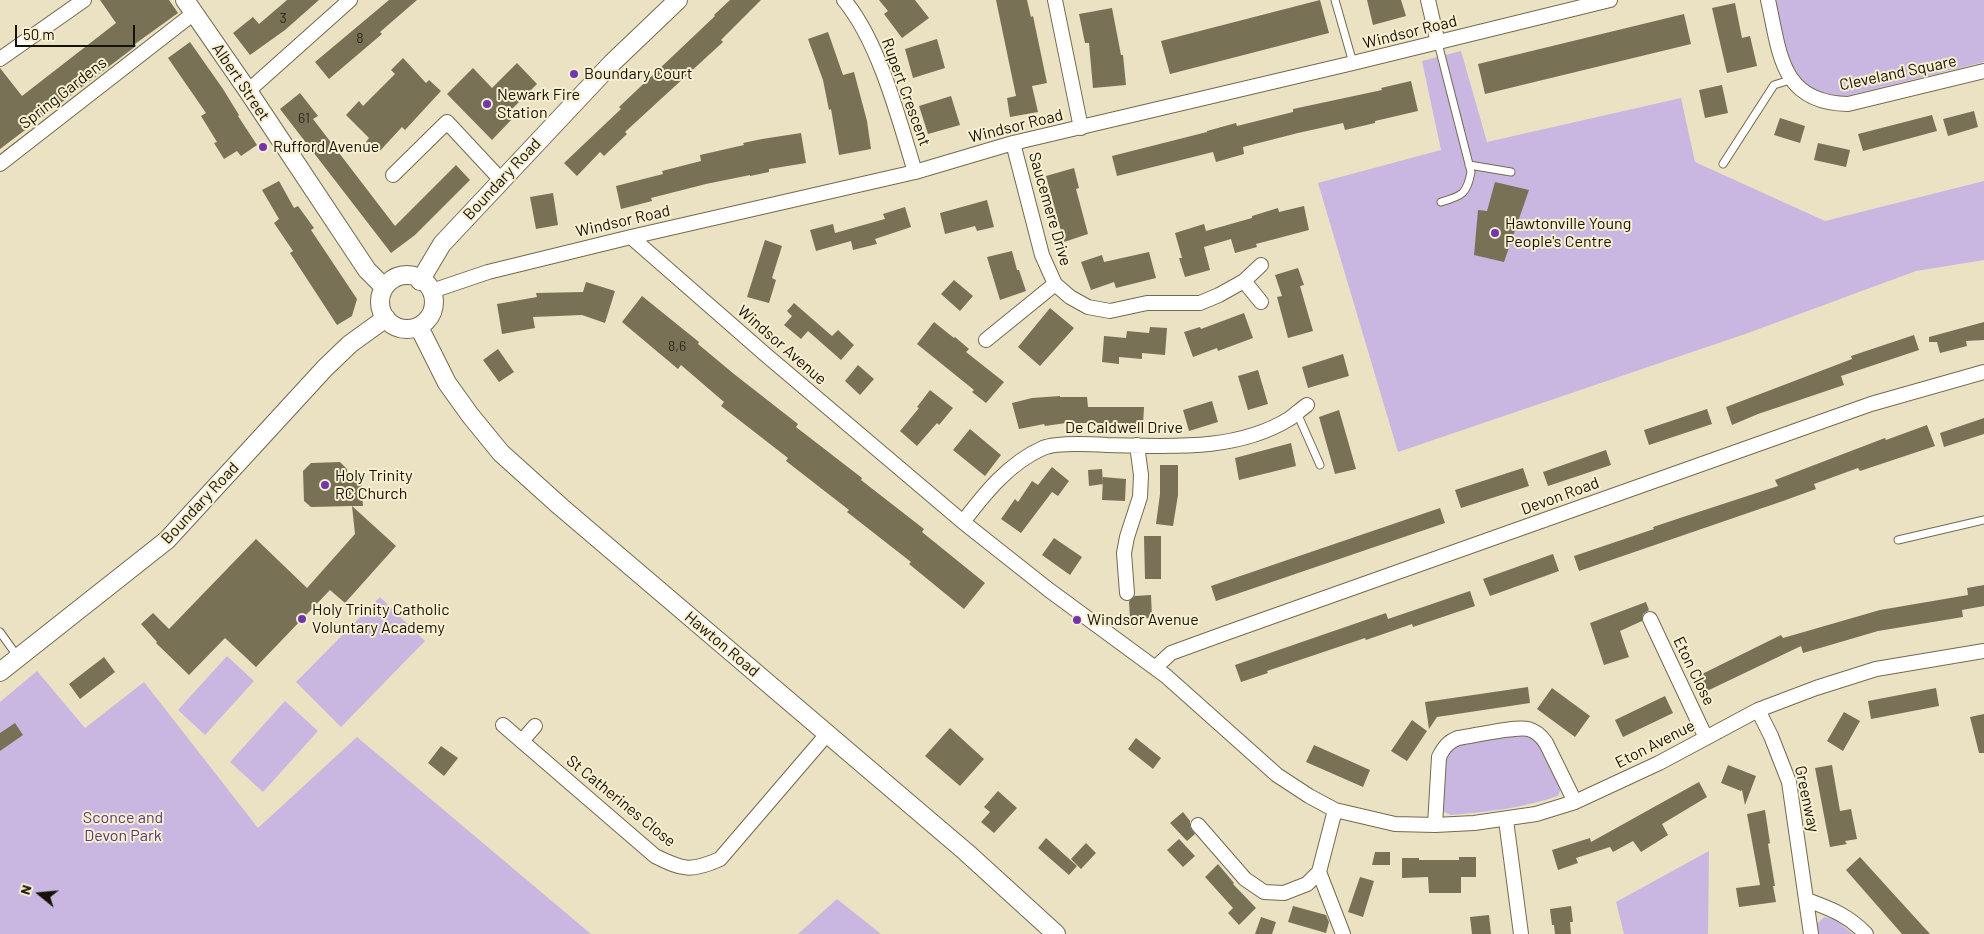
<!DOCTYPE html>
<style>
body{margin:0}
#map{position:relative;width:1984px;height:934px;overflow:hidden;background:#eae2c3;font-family:Barlow,sans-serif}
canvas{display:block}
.north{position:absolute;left:15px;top:869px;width:50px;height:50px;-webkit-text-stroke:4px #f7efd0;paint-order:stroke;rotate:287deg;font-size:14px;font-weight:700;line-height:20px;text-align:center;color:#151207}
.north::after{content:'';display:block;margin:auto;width:18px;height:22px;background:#151207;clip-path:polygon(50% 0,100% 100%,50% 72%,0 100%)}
.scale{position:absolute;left:15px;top:25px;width:120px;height:22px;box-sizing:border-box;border:2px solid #151207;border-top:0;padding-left:6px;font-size:15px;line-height:18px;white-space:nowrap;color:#151207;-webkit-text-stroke:4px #f7efd0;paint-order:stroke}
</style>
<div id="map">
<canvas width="1984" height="934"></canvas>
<div class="north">N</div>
<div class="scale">50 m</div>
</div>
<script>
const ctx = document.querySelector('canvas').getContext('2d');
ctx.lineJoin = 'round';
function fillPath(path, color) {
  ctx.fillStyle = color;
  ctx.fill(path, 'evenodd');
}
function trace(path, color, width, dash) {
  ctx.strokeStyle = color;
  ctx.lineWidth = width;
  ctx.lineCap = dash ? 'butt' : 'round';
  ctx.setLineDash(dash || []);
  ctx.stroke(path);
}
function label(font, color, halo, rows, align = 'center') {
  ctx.font = font + ' Barlow,sans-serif';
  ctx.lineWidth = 4;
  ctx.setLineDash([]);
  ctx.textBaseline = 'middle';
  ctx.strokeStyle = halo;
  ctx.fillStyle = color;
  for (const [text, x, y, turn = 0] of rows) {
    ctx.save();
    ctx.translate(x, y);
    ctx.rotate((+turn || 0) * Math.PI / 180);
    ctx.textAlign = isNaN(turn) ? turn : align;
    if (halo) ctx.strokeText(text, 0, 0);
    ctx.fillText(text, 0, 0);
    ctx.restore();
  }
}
const green = new Path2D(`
 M1774,0h210v62l-150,37 -25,-9 -18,-21z
 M1461,51l26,91 194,-44 14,64 130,59 159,-40v79l-68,11 -168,62 -350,119 -80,-269 123,-33 -19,-89z
 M380,597l45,44 -84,86 -45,-45z
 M227,656l27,25 -49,54 -27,-25z
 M37,671l48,57 59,-46 114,146 99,-91 234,197h-591v-232z
 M285,701l33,30 -55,61 -33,-30z
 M1519,734l13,3 6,6 23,45 -3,8c-35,12 -71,16 -107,19l-7,-3 -1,-4 1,-51 10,-10 6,-2z
 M1709,851l-1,83h-84l-8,-32z
 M837,899l44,35h-83z
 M1824,917l10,2 19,15h-36v-10z`);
const building = new Path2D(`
 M100,0h69l9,13 -43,31 1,2 -136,103v-81l22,28 94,-73z
 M287,0h32l-34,30 -35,25 -17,-22 20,-16 6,7z
 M389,0h28l-37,32 2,2 -53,45 -14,-17z
 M730,0h31l-40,40 2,2 -98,90 2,2 -23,22 -4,-4 -23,24 -13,-13 57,-54 -2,-2 96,-91 -1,-1z
 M879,0h36l14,18 -27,20 -18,-24 4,-3z
 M996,0h31l4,17 2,-1 14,67 -15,3 6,26 -28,5 -3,-19 9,-2z
 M1320,0l9,33 -159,41 -9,-33z
 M1367,0h34l5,16 -33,9z
 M1735,3l7,35 8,-2 7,30 -30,7 -15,-65z
 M1112,8l9,47h2l3,30 -33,3 -4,-45h-4l-6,-29z
 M1684,14l7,30 -206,50 -7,-30z
 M828,32l15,43 11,-3 13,49 4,28 -32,6 -8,-46 -2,1 -6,-30 -15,-41z
 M937,39l8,29 -32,10 -8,-29z
 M190,42l33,47 16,26 -1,1 19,29 -16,11 -4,-5 -13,8 -10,-16 3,-1 -16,-26 5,-3 -38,-55z
 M403,58l23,25 3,-3 12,11 -36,39 -3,-3 -24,26 -12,-11 3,-4 -23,-23 13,-14 4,5 32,-32 -4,-4z
 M517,63l20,21 -29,29 5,5 -21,22 -45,-46 26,-26 19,20z
 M1411,81l7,30 -43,10v2l-30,7 -2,-7 -45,10 -55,14 1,7 -28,8 -3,-10 -96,24 -5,-20 95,-24v-1l29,-8 1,3 56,-14v-3l89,-19 -1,-2z
 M1722,85l6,28 -23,5 -6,-28z
 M300,93l18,23 -5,3 82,107 61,-61 14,15 -55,55 -24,18 -111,-144z
 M951,96l9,29 -32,9 -9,-28z
 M1974,111l4,16 -30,9 -5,-17z
 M1932,115l5,16 -74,20 -5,-17z
 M1780,118l25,8 -5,17 -26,-8z
 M801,133l5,30 -37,6v3l-19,4v-1l-44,9 -55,14 1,3 -31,8 -5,-23 47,-12 -1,-3 39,-10 -1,-6 44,-10 -1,-2 19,-4z
 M1818,143l32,7 -4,17 -32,-7z
 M1074,168l5,20 -3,1 12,45 -24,8 -18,-66z
 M279,181l15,27 4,-2 16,22 -3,2 46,69 -5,17 -15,9 -47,-72 3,-2 -19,-28 5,-4 -17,-29z
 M1495,182l34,8 -25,72 -30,-7 4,-45 9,1z
 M553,193l5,32 -22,4 -6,-32z
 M987,200l7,27 -17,4 -2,-5 -30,8 -5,-21z
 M1304,206l5,24 -53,14 1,3 -22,6 -4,-14 -27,8 6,23 -25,7 -6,-19h3l-7,-25 29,-9 2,7 46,-13v-2l26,-8 1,4z
 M905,207l6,20 -36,12 2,5 -24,6 -2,-9 -35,10 -6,-21 23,-6 2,9 50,-14 -2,-5z
 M765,240l17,6 -10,32 4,2 -7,23 -22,-6z
 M1012,251l5,19h2l7,21 -26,9 -13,-43z
 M1149,252l7,26 -40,10 -2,-6 -23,8 -10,-28 21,-7 2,7z
 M1298,268l6,17 -4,1 13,45 -25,7 -11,-41 5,-1 -7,-21z
 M954,280l19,16 -13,15 -19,-17z
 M586,282l29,9 -10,32 -23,-8 -49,2 2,11 -33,6 -5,-30 40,-7 -1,-4 47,-1z
 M642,296l57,46 -1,2 36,30 64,50 -2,3 66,51 -1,2 63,49 -2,3 63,51 -21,26 -55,-45 2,-2 -64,-50 2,-2 -63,-49 2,-3 -67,-52 3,-4 -43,-37 -3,4 -56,-47z
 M794,303l38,33 6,-6 16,15 -13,15 -33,-29 -7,8 -17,-14 8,-9 -5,-5z
 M1050,308l24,20 -34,38 -22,-19z
 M1244,313l9,25 -35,13 -1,-3 -24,9 -9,-25 16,-5 1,2z
 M934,322l20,16 1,-1 14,12 -3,3 38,30 -18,21 -14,-11 2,-2 -57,-46z
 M1984,322v18l-18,1 1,5 -27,7 -3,-11h-8v-5z
 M1150,327l17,1 -2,27 -23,-2v6l-23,-2v7l-17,-2 2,-26 22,2 1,-7 22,2z
 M1914,335l5,15 -78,26 3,9 -86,29 -26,11 -6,-18 126,-48 -1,-3z
 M498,349l16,23 -15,10 -16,-22z
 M1343,354l6,22 -41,12 -6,-21z
 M858,365l16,14 -14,16 -15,-14z
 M1258,370l10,34 -20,6 -10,-34z
 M930,390l23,18 -14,17 -2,-2 -20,23 -17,-15 19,-23 -2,-1z
 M1060,396v1h27l1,10h56l-1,18 -18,-1v-1h-59l-21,3 -1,-2 -25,5 -7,-26 20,-5z
 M1212,401l6,21 -29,9 -6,-21z
 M1707,409l5,15 -63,21 -5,-15z
 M1339,410l17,59 -21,5 -16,-57z
 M1984,418v16l-40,13 -4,-14z
 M1927,425l8,21 -75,25 -2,-3 -44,16 2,5 -33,12 -204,70 -5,-15 80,-27 -1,-2 27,-9 98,-32 -3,-6 110,-42 1,2z
 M970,429l31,26 -16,21 -32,-26z
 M1291,443l5,23 -57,14 -4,-22z
 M1606,450l5,15 -63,21 -5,-14z
 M340,462l7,7v8l14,-1 2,30h-11l44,40 -51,57 -15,-13 -74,77 -31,-29 -36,37 -33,-32 1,-1 -16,-18 12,-11 16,16 87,-90 51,49 48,-54 -3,-28 -41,1 -7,-6 -1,-30 8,-8z
 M1160,465h18v30l-5,31 -17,-2 4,-30z
 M1052,467l17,14 -11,15 -6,-4 -31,41 -20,-14 14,-20 3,3 14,-21 6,4z
 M1523,468l6,18 -68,22 -6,-18z
 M1102,469l1,15 -14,2 -1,-16z
 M1103,477l23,2 -1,22 -23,-1z
 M1440,508l5,15 -229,78 -5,-15z
 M1144,536h17v43h-16z
 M1054,538l28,19 -12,18 -28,-20z
 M1553,554l6,17 -69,25 -7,-17z
 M1984,585v21l-22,4 1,7 -85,14 -75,22 -2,-7 -94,45 -7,-16 81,-40 2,3 97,-28 88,-15 -1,-7z
 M1470,591l5,15 -62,21 -1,-3 -46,16 -1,-2 -98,33 1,2 -27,9 -6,-17 151,-52 2,6z
 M1151,595l1,23 -22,1 -1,-18 6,-5z
 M1646,602l3,8 -6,4 -1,7 -22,10 9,26 -25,8 -14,-42z
 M104,657l11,15 -35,27 -11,-15z
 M1528,687l2,16 -93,14 -8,12 -4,-27z
 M1552,688l38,28 -15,21 -38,-28z
 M1936,688l3,18 -68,13 -3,-18z
 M1665,696l8,17 -50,24 -8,-17z
 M1844,712l16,9 -17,30 -16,-10z
 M1984,714v39h-5l-9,-36z
 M1412,720l15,11 -20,30 -16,-10z
 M15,723l8,12 -23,16v-18z
 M950,728l34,31 -24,27 -35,-30z
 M1136,738l25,20 -8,11 -25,-20z
 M1314,745l56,25 -7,17 -57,-25z
 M441,746l17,12 -14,18 -16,-13z
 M1728,765l28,11 -11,29 -3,-15 -1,1 -20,-8z
 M1832,765l8,46 11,-2 6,30 -12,2 2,3 -17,3 -15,-79z
 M1699,782l8,15 -45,27 6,11 -27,17 -8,-11 -20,11 -3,-5 -34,11 2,5 -20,7 -6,-20 38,-12 1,4z
 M998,791l19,17 -23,25 -13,-11 9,-10 -6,-5z
 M1765,810l5,33 -2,1 7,42h-2l3,16 -37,5 -3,-19 24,-3 -13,-71z
 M1183,812l7,9v6l5,7 -8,7 -17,-18z
 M1046,838l31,28 -8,9 -31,-27z
 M1179,839l16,17 -12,11 -16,-17z
 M1086,843l10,10 -15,16 -10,-10z
 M1375,852h15v13h-18z
 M1459,857h17v20h-15v16h-32l-1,-16 -26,1v-20h17v2h40z
 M1860,857l29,32 41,45h-28l-56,-64z
 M1218,864l16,19 -1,1 23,24 -17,17 -11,-12 5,-5 -28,-31z
 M1360,877l14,4 -11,36 -15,-5z
 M1293,906l33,9 3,7 -3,11 -38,-11z
 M1571,906l2,16h-3l1,12h-16l-1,-9h-2l-2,-16z
 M1489,915l2,19h-19l-2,-17z
 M1261,917l15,5 -4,12h-17z`);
const service = new Path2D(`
 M1335,0l18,63
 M1438,43l33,129c-4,22 -9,24 -30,30
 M1723,164l51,-79 16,-5
 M1469,165l42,7
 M1297,413l23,52
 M1898,540l86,-20
 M0,632l18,25`);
const minor = new Path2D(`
 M844,0c35,42 55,119 71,172
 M1055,0l26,128
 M1428,0l10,43
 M1768,0c12,53 12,103 80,104l136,-33
 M0,59l84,-59
 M248,91l102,-91
 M1013,143l29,112 13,29 15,13 18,10 22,4 37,-8h53l19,-8 25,-14 17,-16
 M0,164l194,-151
 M393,175l54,-53 55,59
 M631,237l135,118 197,167 86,68 117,86 111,99 32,21 26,14 60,14 40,1 39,-2 62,-9 39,-12 84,-39 99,-53 58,-22 60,-19 108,-18
 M1244,281l17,21
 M432,291l56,-19 143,-35 284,-65 98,-29 340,-80 257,-63
 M986,340l69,-56
 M963,522c22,-29 46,-59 80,-74 14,-6 48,-4 64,-3 61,1 128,7 182,-26 6,-4 12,-10 18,-14
 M1127,593l-3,-40 3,-16 13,-40 1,-22 -4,-30
 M1650,619l56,119
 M1156,667l15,-14 55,-20 645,-229 113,-32
 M1758,710l13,26 18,46 22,152
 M503,725l152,131c28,14 36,16 65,3l108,-126
 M522,741l13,-15
 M1506,820l15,114
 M1198,825l47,54 19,13 20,1 23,-9 12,-12 16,-62
 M1435,825l4,-68c5,-10 9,-15 19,-19 15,-2 57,-12 70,-9 9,2 14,8 18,14l29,59
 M1319,872l24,62
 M1807,900c24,9 41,15 59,34`);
const tertiary = new Path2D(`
 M185,0l63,91 119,179 17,17
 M380 302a27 27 0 1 1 54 0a27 27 0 1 1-54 0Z
 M420,281l22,-37 170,-181 66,-63
 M419,327l28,56 23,32 31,38 60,54 405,345 90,82
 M0,672l167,-132 158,-172 25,-24 36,-26`);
const markers = [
 [574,74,5,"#7335ab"],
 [487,104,5,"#7335ab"],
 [263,147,5,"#7335ab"],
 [1495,233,5,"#7335ab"],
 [325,485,5,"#7335ab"],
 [302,619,5,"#7335ab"],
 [1077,620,5,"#7335ab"]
];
const numberNames = [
 ["3",283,18],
 ["8",360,38],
 ["61",304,118],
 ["8,6",677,346]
];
const streetNames = [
 ["Windsor Road",1410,32,-14],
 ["Cleveland Square",1898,73,-12],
 ["Albert Street",241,82,56],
 ["Rupert Crescent",906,92,70],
 ["Spring Gardens",63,93,-38],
 ["Windsor Road",1016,126,-14],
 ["Boundary Road",502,179,-47],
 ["Saucemere Drive",1050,209,74],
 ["Windsor Road",623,221,-13],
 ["Windsor Avenue",782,345,41],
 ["De Caldwell Drive",1124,428],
 ["Devon Road",1560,496,-20],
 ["Boundary Road",200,503,-47],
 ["Hawton Road",722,644,40],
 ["Eton Close",1694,671,64],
 ["Eton Avenue",1655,744,-27],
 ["Greenway",1807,799,78],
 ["St Catherines Close",621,801,39]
];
const poiNames = [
 ["Boundary Court",584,74],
 ["Newark Fire",497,95],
 ["Station",497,113],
 ["Rufford Avenue",273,147],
 ["Hawtonville Young",1505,224],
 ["People's Centre",1505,242],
 ["Holy Trinity",335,476],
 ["RC Church",335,494],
 ["Holy Trinity Catholic",312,610],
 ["Voluntary Academy",312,628],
 ["Windsor Avenue",1087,620]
];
const parkNames = [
 ["Sconce and",123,818],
 ["Devon Park",123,836]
];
fillPath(green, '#c9b7e1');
fillPath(building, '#797156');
trace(service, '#726a4f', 9);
trace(minor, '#726a4f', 16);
trace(tertiary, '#726a4f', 20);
trace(service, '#fff', 7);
trace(minor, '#fff', 14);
trace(tertiary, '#fff', 18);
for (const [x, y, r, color] of markers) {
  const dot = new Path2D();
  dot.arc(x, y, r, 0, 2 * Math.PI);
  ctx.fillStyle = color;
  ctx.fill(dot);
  trace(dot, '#f7efd0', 2);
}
label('14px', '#2e2a1b', null, numberNames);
label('16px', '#151207', '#f7efd0', streetNames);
label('16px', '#151207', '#f7efd0', poiNames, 'left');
label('16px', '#5a397e', '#f7efd0', parkNames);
</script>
